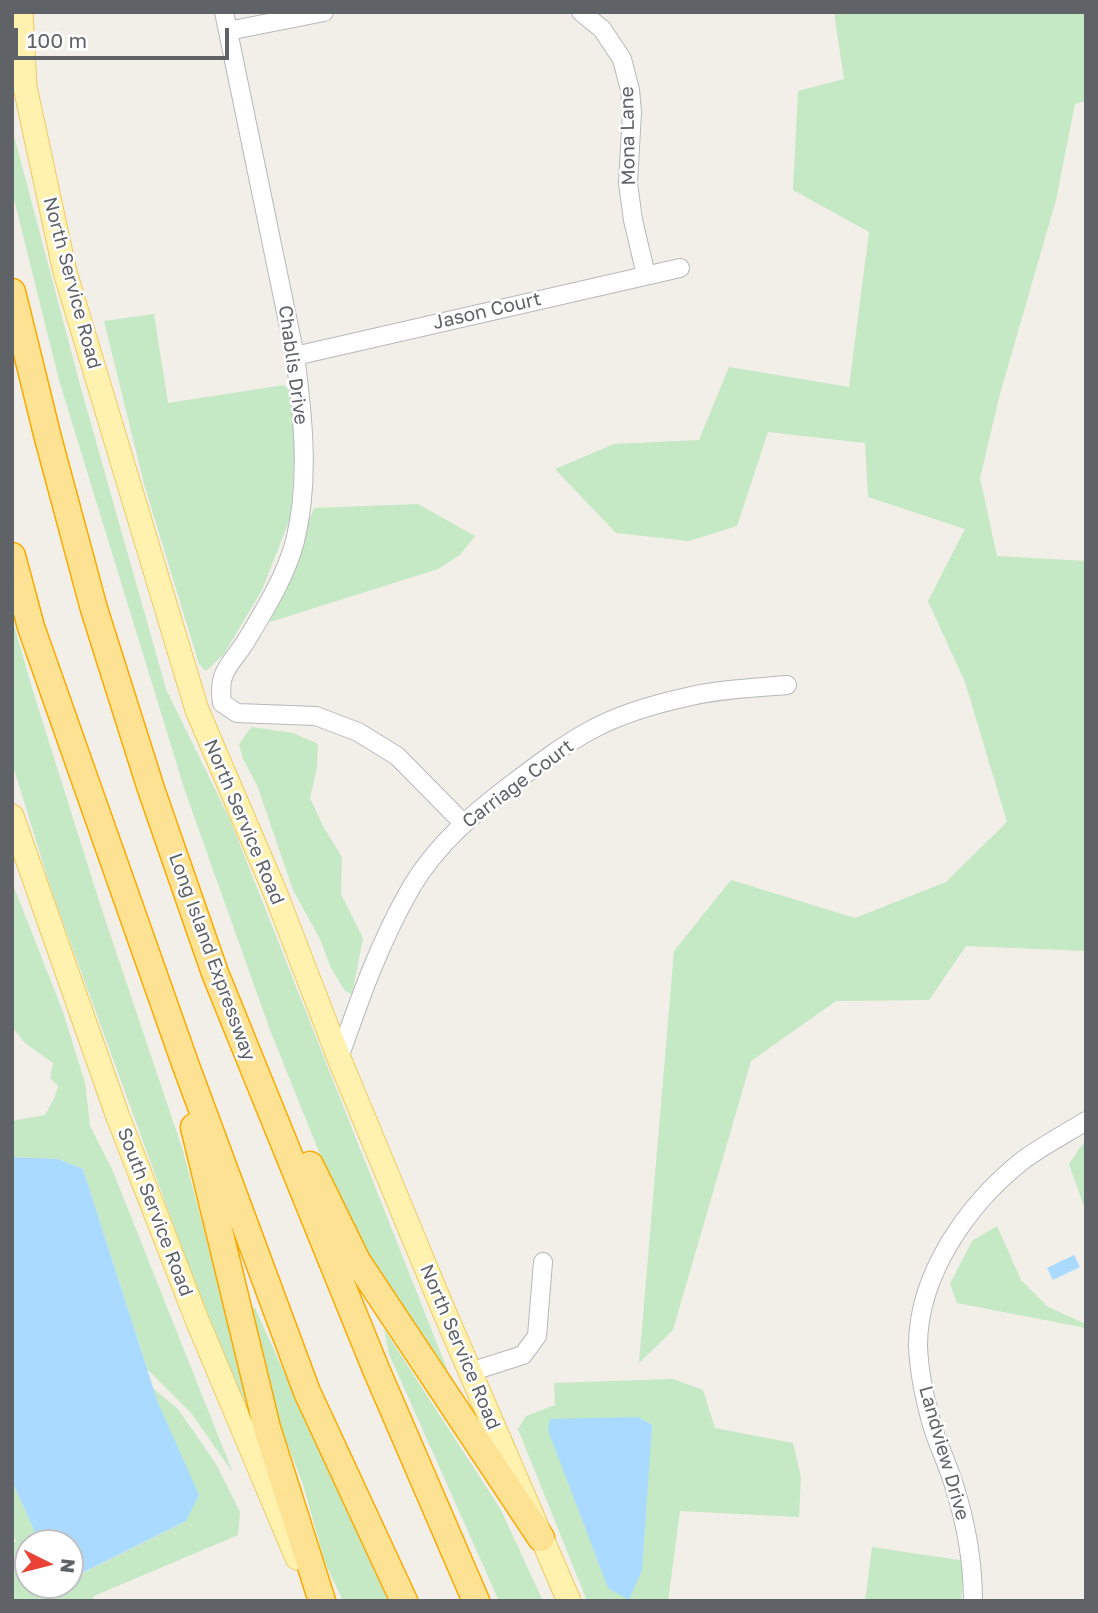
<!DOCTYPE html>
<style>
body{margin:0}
#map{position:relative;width:1098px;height:1613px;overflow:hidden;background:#f1efe8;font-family:"Golos Text",sans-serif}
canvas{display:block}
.frame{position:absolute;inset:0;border:14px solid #5f6368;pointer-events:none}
.north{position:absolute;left:14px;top:1529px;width:70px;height:70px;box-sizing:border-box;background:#fff;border:2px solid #bfc1c3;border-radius:50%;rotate:96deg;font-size:19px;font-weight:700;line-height:28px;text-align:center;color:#5f6368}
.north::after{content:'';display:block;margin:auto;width:24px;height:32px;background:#ea4335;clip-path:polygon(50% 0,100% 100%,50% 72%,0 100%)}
.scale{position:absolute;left:14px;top:28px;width:215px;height:32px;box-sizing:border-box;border:4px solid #5f6368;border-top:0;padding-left:9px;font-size:21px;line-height:24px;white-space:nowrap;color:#5f6368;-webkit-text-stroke:5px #fff;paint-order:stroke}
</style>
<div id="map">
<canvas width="1098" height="1613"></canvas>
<div class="frame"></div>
<div class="north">N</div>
<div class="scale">100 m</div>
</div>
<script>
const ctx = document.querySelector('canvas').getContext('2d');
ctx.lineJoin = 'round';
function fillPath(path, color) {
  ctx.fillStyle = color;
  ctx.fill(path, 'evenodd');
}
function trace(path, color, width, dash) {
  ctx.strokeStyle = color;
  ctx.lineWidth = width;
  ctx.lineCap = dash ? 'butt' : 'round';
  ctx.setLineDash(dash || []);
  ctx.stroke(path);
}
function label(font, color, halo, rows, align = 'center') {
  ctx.font = font + ' "Golos Text",sans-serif';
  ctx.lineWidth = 5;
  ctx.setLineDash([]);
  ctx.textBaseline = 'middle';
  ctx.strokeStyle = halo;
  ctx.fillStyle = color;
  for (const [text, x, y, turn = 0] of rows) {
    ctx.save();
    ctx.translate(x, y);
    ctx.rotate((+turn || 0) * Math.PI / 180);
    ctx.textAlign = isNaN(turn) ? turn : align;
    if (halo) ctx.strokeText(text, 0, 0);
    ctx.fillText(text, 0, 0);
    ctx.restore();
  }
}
const green = new Path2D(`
 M834,12h252v89l-11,3 -19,96 -56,194 -20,84 17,78 89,5v390l-120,-5 -37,54 -93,1 -85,60 -78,269 -34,33 35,-412 57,-71 124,38 91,-36 61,-60 -42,-140 -37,-81 37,-72 -97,-32 -3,-54 -97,-11 -31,94 -48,15 -73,-8 -61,-64 59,-25 85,-4 30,-73 120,20 20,-155 -76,-42 5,-99 46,-12z
 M12,128l68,257 86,304 65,133 233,590 -116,-188 -78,-194 -85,-239 -126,-411 -47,-189z
 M154,314l14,89 116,-18 9,9 3,27 -5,95 -29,74 -38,64 -18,17 -7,-7 -55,-180 -40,-163z
 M418,504l57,32 -15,19 -22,14 -168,53 44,-114z
 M12,618l20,70 68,216 83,247 77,291 -73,-180 -74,-203 -61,-167 -39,-126z
 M251,727l42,6 25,11 -1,24 -7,30 13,28 19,31 -1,37 22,44 -11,56 -7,-3 -14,-23 -12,-31 -26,-47 -36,-105 -14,-26 -4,-15z
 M12,882l51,130 22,71 5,43 22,43 121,304 -41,-59 -45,-45 -64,-200 -25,-10 -46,-2v-36l33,-6 9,-16 4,-13 -8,-8 3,-15 -28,-20 -13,-16z
 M1086,1139v73l-17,-48z
 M997,1226l24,54 27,27 38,17v4l-129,-25 -7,-19 22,-43z
 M255,1308l133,293h-45l-18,-38 -22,-79 -33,-84 -24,-90z
 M384,1329l117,181 42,91h-44l-110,-247z
 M673,1379l30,11 12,38 78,15 8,34 -2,40 -119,-6 -12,90h-81l-69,-172 8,-13 29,-11 -1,-22z
 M153,1388l25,21 38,55 24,48 -2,23 -144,61 -1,5h-81v-55l4,-5 -4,-8v-52l28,62h-12v42h42v-11l7,2 109,-55z
 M872,1547l93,14 -4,40h-96z`);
const water = new Path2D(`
 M12,1157l46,2 25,10 75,234 41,92 -13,26 -110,55 -6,-2v-31h-30l-28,-62z
 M1074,1255l6,12 -27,13 -6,-12z
 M638,1417l14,8 -10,145 -13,30 -21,-12 -60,-158 2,-11z`);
const minor = new Path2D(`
 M224,12l71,344c8,60 15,125 0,185 -9,35 -31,70 -49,100 -7,12 -19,23 -23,36 -3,9 -2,17 -1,26l15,10 79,3 42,16 39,24 66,67
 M581,12l21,17 20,30 8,31 2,22 -4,71 5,37 13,55
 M228,31l96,-19
 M295,356l385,-88
 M339,1058c21,-60 41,-117 73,-172 26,-43 61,-72 100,-102 25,-19 51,-39 79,-54 29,-16 64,-26 96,-33 32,-8 67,-9 100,-12
 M470,1372l53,-17 14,-19 6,-74
 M973,1601c0,-40 -7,-78 -19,-116 -6,-20 -16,-40 -22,-60 -7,-25 -13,-52 -14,-79 0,-72 50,-142 104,-185 20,-15 43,-27 64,-40`);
const major = new Path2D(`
 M21,12l4,75 40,185 132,438 78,182 64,166 104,251 126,292
 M12,816l106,301 79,203 100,238`);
const highway = new Path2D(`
 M12,292l36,146 46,171 57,180 64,184 160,394 101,234
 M12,556l19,71 155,439 121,326 97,209
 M194,1127l73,301 55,173
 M310,1165l47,96 184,277`);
const streetNames = [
 ["Mona Lane",628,136,-91],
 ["North Service Road",72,283,75],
 ["Jason Court",487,311,-13],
 ["Chablis Drive",293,365,82],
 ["Carriage Court",518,784,-37],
 ["North Service Road",244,822,67],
 ["Long Island Expressway",212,957,70],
 ["South Service Road",155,1212,69],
 ["North Service Road",460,1347,67],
 ["Landview Drive",944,1453,74]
];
fillPath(green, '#c5e8c5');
fillPath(water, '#aadaff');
trace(minor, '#b5b8bc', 20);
trace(major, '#f2c960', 25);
trace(highway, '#f9ab00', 29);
trace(minor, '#fff', 18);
trace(major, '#fff2af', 23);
trace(highway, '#fde293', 26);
label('19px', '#5f6368', '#fff', streetNames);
</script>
